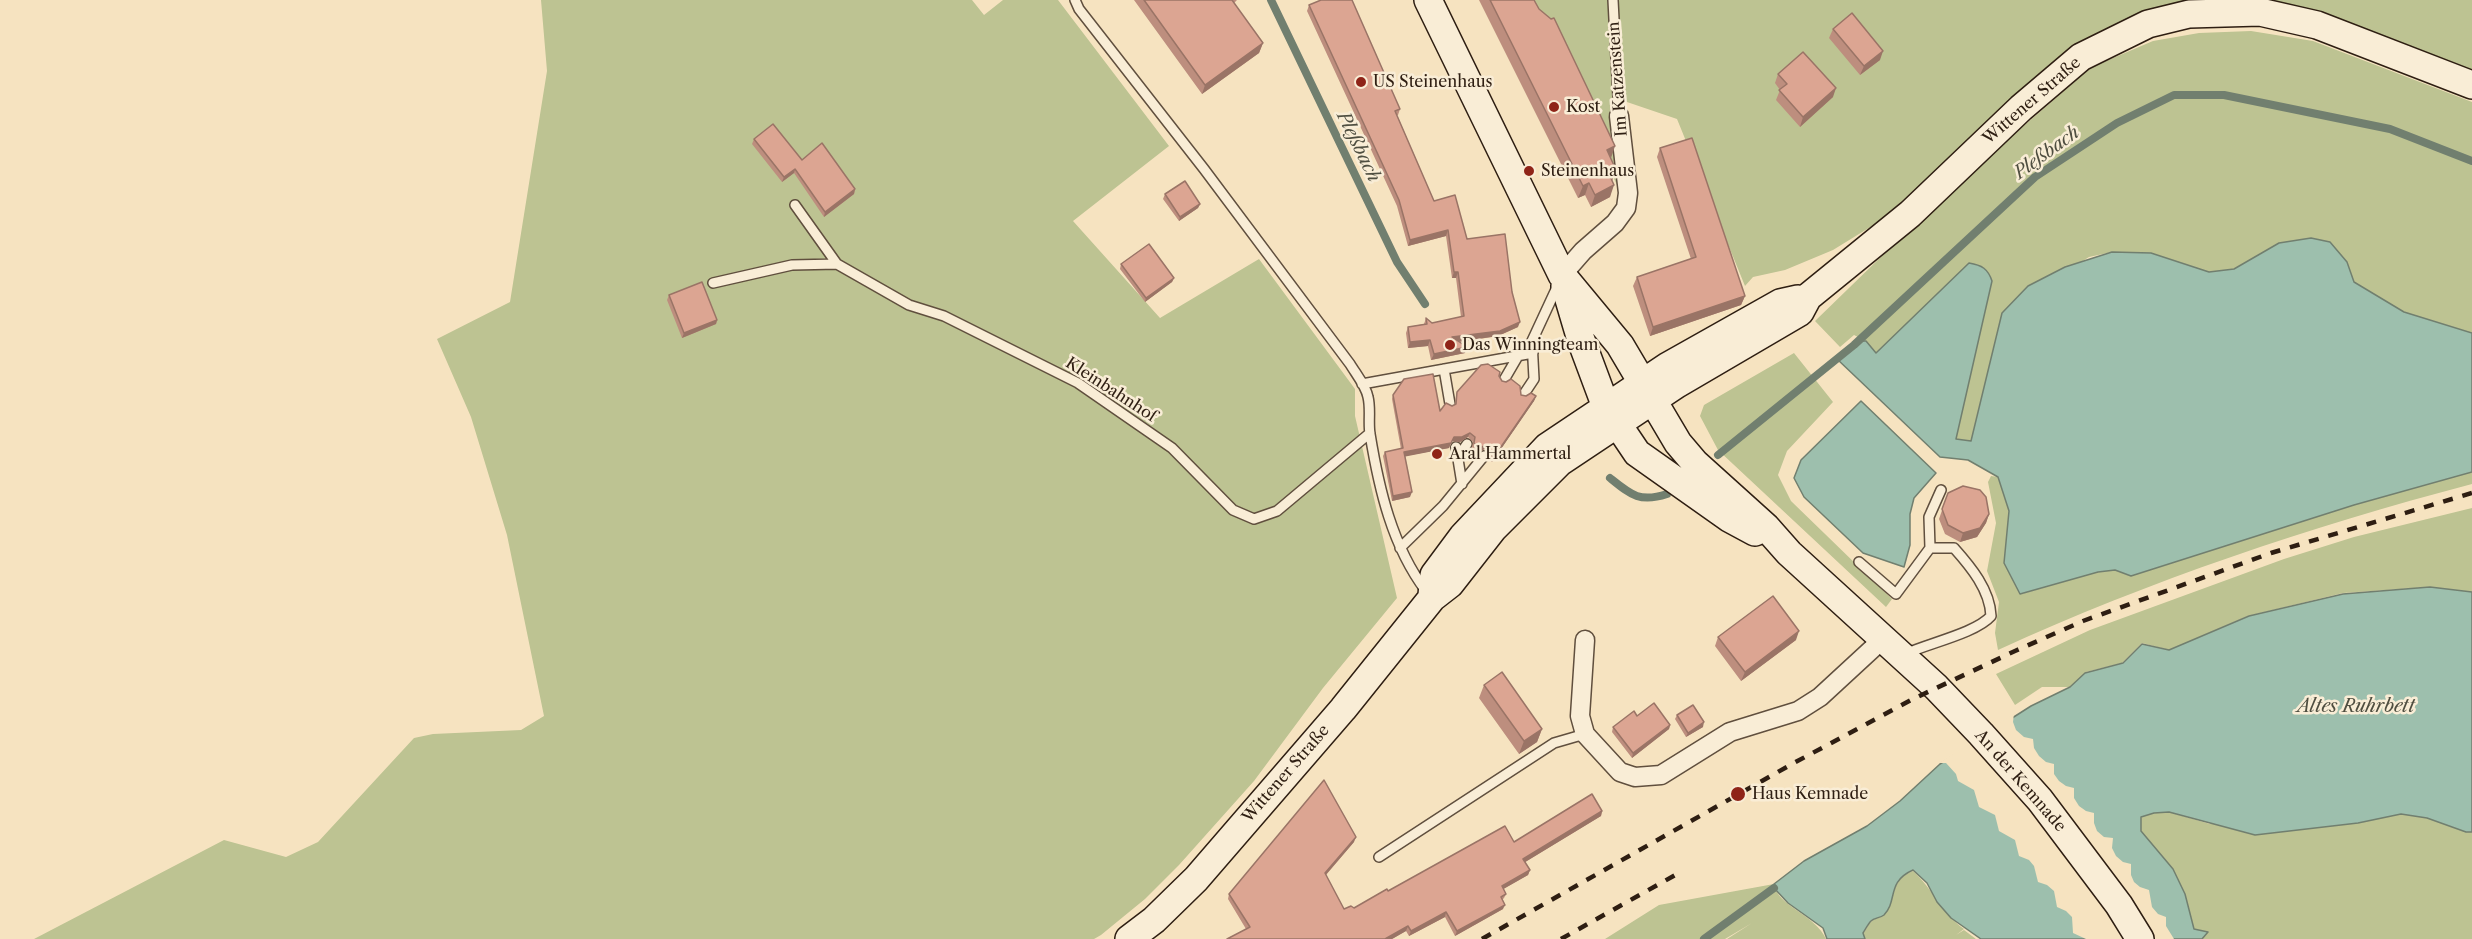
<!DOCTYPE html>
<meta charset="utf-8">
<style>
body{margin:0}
canvas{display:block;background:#f6e3c0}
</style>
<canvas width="2472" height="939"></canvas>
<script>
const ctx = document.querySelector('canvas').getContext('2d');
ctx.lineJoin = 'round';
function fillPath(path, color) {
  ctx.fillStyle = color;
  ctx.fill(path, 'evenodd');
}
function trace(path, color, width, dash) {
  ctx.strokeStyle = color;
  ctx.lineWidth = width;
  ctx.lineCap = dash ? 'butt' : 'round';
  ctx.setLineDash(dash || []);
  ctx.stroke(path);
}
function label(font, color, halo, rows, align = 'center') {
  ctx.font = font + ' "Libre Caslon Text",serif';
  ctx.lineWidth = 5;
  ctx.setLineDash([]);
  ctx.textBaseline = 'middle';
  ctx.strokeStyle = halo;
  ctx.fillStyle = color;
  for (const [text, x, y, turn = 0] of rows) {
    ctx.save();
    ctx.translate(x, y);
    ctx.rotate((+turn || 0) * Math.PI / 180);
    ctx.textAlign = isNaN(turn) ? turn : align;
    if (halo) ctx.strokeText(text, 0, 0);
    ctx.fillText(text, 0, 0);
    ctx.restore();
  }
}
const green = new Path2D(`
 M541,0h431l12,15 19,-15h55l111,146 -96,75 87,97 99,-59 96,130v27l42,182 -74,90 -69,93 -75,84 -34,34 -44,36 -7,4h-1060l190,-99 62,17 32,-15 96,-104 19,-4 88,-4 23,-14 -37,-181 -36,-118 -34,-78 73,-37 37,-231z
 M1526,0h946v72l-142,-57 -77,-13 -214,73 -154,143 -52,32 -48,20 -32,7 -8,9 -68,-167 -53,-18 -7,21 1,65z
 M2251,31l62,10 159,61v231l-68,-21 -50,-30 -7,-20 -68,-19 -45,26 -25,3 -58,-19 -39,-1 -23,5 -87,56 -31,128 -15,-2 36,-158 -101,59 -15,13 -10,-12 -12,-6 -14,12 -25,-26 140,-136 137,-118 61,-26 46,-8z
 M1794,353l39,49 -46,49 -9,24 13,26 101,98 -6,8 -168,-157 -18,-34 4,-11z
 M2472,472v12c-163,43 -321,96 -474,166l-3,-17 4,-31 -12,-31 9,-48 -8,-41 3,-6 7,1 11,34 -5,52 17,31 77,-22 17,-2 16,6 223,-71z
 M2472,508v84l-42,-5 -87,6 -95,23 -79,34 -27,-7 -20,20 -36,9 -16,15h-28l-27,18 -19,-31 94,-44 194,-71 70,-22z
 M2169,812l41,12 148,-1 43,-9 26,4 39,14h6v107h-270l6,-7 -14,-3 -9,-35 -12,-25 -32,-38v-14l13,-4z
 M1913,871c20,18 29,42 51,58l-8,6 8,-5 12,9h-111l-2,-5c3,-4 5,-10 9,-13 3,-3 9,-3 12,-7 14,-15 4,-33 29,-43z
 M1774,884c3,22 42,31 52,55h-99l25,-16 -27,16h-120l54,-34z`);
const water = new Path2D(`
 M2311,238l19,4 17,20 7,20 50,30 68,21v139l-118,33 -223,71 -16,-6 -17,2 -78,22 -16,-31 5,-52 -11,-34 -30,-17 -28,-3 -103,-98 21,-18h8l10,12 93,-90c13,2 19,6 23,18l-36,158 15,2 31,-128 26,-27 37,-19 47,-15 39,1 58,19 25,-3 45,-26z
 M1861,401l75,72 -22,25 -4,16v31l-6,22 -41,-14 -59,-56 -10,-19 7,-18z
 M2430,587l42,5v240h-6l-39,-14 -26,-4 -43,9 -103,12 -86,-23 -15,1 -13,4v14l32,38 12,25 9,35 14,3 -6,7h-221l-30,-21 -14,-16 -10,-19 -14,-13c-27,12 -15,31 -29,45 -4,3 -10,3 -13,6 -3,3 -6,9 -8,12l2,6h-38l-4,-11 -35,-25 -14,-15v-4l30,-23 63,-35 33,-25 40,-37 91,-58 39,-19 15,-14 38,-10 19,-19 27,6 80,-34 94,-22z`);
const pier = new Path2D(`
 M2014,713l-1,9 3,8 8,7 9,2 1,9 5,8 7,6 8,2v10l5,7 7,5 8,2v10l5,8 7,5 8,2v10l3,8 7,6 9,1 -1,10 4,8 7,6 8,2v11l3,7 6,5 9,3 3,17 6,7 8,3v9l8,13h-88l-13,-6 -1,-16 -6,-6 -9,-4 -3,-16 -7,-6 -9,-3 -4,-16 -5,-6 -10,-4 -4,-16 -16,-9 -4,-16 -16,-8 -5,-17 -16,-9 -2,-7 -10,-11h-7z`);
const stream = new Path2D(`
 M1271,0l126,262 28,42
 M1718,455l136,-110 181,-168 82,-54 57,-28h50l166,34 82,32
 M1610,478c21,17 30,25 57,16
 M1704,939l70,-51`);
const lane = new Path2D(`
 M1075,0l4,9 125,160 146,195c6,10 16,22 18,33 3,12 0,25 2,37 9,55 22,112 56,157
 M1613,0l6,116
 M795,205l42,59 72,41 35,11 134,67 94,65 61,62 21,9 23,-8 93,-78
 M713,283l79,-18 45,-1
 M1444,369l6,35
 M1504,380l14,-24
 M1362,384l171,-31
 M1524,394l10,-15 -2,-38 26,-56
 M1456,447l6,37
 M1458,457l9,-13
 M1400,548l43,-42 41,-50
 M1930,548l-1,-31 12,-27
 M1859,562l37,32 34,-46h24c17,19 36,42 37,68 -15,17 -62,27 -86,38
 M1379,857l175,-114 31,-9`);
const street = new Path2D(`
 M1562,275l21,-24 32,-28 11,-15 2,-15 -9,-77
 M1585,640l-5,76 5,18 35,38 15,5 26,-2 69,-43 68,-21 22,-14 64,-59`);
const secondary = new Path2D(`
 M1428,0l134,275 58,70 58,98 17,20 71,64 23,26 147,134 45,47 59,66 79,105 21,34
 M1565,286l16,54 25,67 31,46 92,65 26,14
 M1432,595l2,-20 29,-39 84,-89 121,-81 112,-63 18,-4
 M1129,939l25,-19 42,-41 147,-170 89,-111 18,-14 43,-55 67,-67 117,-78 123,-72 8,-15 102,-83 111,-106 60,-51 67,-33 41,-10 71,-2 57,13 155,60`);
const rail = new Path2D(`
 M1482,939l310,-175 121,-65 102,-48 68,-30 188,-68 201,-60
 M1561,939l116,-65`);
const wall = new Path2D(`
 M1134,0h103l-3,3 29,40 -4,10 -57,41z
 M1479,0h55l77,158 1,23 -2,16 -19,10 -6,-12 -7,3z
 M1309,5l91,104 -2,6h-1l37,86 33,38 51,88 -20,9 -39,6 6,11 -34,7 -3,-14 -20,2 -2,-15 2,-6 16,-3 2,-6 6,5 29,-6 -5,-39h-4l-6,-42 -38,10 -11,-40 -90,-195z
 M1833,29l47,31 -20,15 -31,-37z
 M1778,74l55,23 -33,30 -24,-27 4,-10 -5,-7z
 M754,139l48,21 53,29 -1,5 -30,23 -30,-44 -12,9 -30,-38z
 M1660,148l85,148 -4,9 -91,31 -17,-50 4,-9 54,-18 -34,-102z
 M1165,194l35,10 -2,4 -19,13 -16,-22z
 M1121,264l53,14 -2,4 -27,20 -25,-33z
 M669,295l48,25 -1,4 -34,14 -15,-38z
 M1499,376l3,5 19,14 5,1h10l-2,5 -42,61 -2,-2 -1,-9 -4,-2 -7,3 -6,-4 1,-6 -5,-5 -8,5 -8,-1 -3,7 -44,8 5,41 -18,4 -9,-45 2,-4 16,-3 -9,-50 1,-4 47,16 15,-6 1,-9 1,-4z
 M1948,493l41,21 -3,9 -9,14 -17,5 -15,-8 -6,-15z
 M1718,637l78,3 -55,41 -26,-35z
 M1484,685l58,44 -5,13 -18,12 -40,-56z
 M1677,715l26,12 -17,10 -11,-18z
 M1637,716l33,9 -1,4 -37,29 -20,-26 1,-5z
 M1602,811l-1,5 -76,46 5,8 -2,5 -25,14 3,5 -2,4 -2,2 1,9 -48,27 -10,-19 -36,19 -3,-5 -14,8h-165l19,-10 -18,-30 1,-5 125,-52 -28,33 18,34 10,-1 34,-17 126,-49z`);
const shadedWall = new Path2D(`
 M1263,43l-4,10 -57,41 3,-9z
 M1883,51l-3,9 -20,15 4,-9z
 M1836,88l-3,9 -33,30 3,-10z
 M1615,146l-4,12 -4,-8z
 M795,169l-1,4 -12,9 2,-5z
 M1616,170l-4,11 -3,-7z
 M1589,183l-4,12 -7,3 5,-12z
 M1614,185l-4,12 -19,10 4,-12z
 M855,189l-1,5 -30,23 1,-5z
 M1200,204l-2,4 -19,13 1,-4z
 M1448,230l-2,6 -38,10 2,-6z
 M1454,272h4l-2,6h-4z
 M1174,278l-2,4 -27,20 1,-4z
 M1745,296l-4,9 -91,31 3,-9z
 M717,320l-1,4 -34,14 2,-5z
 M1520,322l-2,5 -20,9 -48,7 2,-6z
 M1430,340l-2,6 -20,2 2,-6z
 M1467,347l-2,6 -34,7 3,-6z
 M1536,396l-2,5 -42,61 2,-5z
 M1470,433l-2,4 -8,5 -8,-1 2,-4z
 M1451,443l-2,5 -46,9 1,-5z
 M1486,445l-1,4 -7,3 2,-4z
 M1412,492l-2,5 -18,4 1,-5z
 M1989,514l-3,9 -9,14 -17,5 3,-9z
 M1799,631l-3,9 -55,41 4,-9z
 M1704,722l-1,5 -17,10 2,-4z
 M1670,725l-1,4 -37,29 1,-5z
 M1542,729l-5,13 -18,12 5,-13z
 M1602,811l-1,5 -79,48 1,-5z
 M1356,837l-2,5 -31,36 2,-5z
 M1530,870l-2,5 -28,16 2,-5z
 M1505,905l-2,4 -48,27 2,-5z
 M1446,912l-1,5 -36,19 2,-5z
 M1408,926l-2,5 -14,8h-7z`);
const building = new Path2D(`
 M1144,0h88l31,43 -58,42z
 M1321,0h31l48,109 -5,2 39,90 21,-6 12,44 38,-5 7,58 8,30 -20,9 -48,6 15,10 -33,7 -4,-14 -20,2 -2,-15 19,-3 -1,-6 6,5 32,-7 -6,-44h-4l-6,-42 -38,10 -11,-40 -90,-195z
 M1490,0h44l5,9 12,10 3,-1 61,128 -8,4 9,20 -7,4 5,11 -19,10 -6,-12 -6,3z
 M1852,13l31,38 -19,15 -31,-37z
 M1803,52l33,36 -33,29 -24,-27 8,-6 -9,-10z
 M773,124l29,36 20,-17 33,46 -30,23 -30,-43 -11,8 -30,-38z
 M1692,138l53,158 -92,31 -16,-50 59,-20 -36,-109z
 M1185,181l15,23 -20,13 -15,-23z
 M1149,244l25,34 -28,20 -25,-34z
 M702,282l15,38 -33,13 -15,-38z
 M1488,364l12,8 -1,4 3,5 4,1 5,-3 9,7 1,9 5,1 5,-3 5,3 -42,61 -3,-2 -1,-8 -4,-2 -6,3 -6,-5 1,-6 -5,-4 -8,4h-8l-3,6 -47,9 8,40 -19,4 -8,-44 18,-4 -10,-53 11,-16 29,-5 7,37 6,-8 6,3 4,-2 1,-12 24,-27z
 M1963,486l17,4 6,7 3,17 -9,14 -17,5 -15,-8 -6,-16 6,-16z
 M1773,596l26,35 -54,41 -27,-35z
 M1502,672l40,57 -18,12 -40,-56z
 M1654,703l16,22 -37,28 -20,-26 21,-16 3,5z
 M1693,705l11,17 -16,11 -11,-18z
 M1324,780l32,57 -31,36 19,36 7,-3 3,2 33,-19 1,2 117,-65 9,16 78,-48 10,17 -79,48 7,11 -28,16 4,8 -5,3 4,8 -48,26 -11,-19 -35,19 -3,-5 -23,13h-158l23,-12 -21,-33z`);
const markers = [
 [1361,82,6,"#8f2418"],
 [1554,107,6,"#8f2418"],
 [1529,171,6,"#8f2418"],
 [1450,345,6,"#8f2418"],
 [1437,454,6,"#8f2418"],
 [1738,794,8,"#8f2418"]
];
const streetNames = [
 ["Im Katzenstein",1618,79,-94],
 ["Wittener Straße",2032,101,-41],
 ["Kleinbahnhof",1111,390,33],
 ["Wittener Straße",1286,774,-49],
 ["An der Kemnade",2020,781,49]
];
const poiNames = [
 ["US Steinenhaus",1373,82],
 ["Kost",1566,107],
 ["Steinenhaus",1541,171],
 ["Das Winningteam",1462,345],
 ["Aral Hammertal",1449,454],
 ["Haus Kemnade",1752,794]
];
const waterNames = [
 ["Pleßbach",1358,147,64],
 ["Pleßbach",2047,153,-36],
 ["Altes Ruhrbett",2356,707]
];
fillPath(green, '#bdc392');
fillPath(water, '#9dbfad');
trace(water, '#717f6f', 1.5);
fillPath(pier, '#f6e3c0');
trace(stream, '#717f6f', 8);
trace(lane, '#604f3e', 12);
trace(street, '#604f3e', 21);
trace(secondary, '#2e1e12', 30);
trace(lane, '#f9edd6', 9);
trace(street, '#f9edd6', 18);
trace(secondary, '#f9edd6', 27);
trace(rail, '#2e1e12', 4.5, [10, 10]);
fillPath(wall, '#bd8e7e');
fillPath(shadedWall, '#9a7466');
fillPath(building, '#dca592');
trace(building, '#9a7466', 1.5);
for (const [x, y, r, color] of markers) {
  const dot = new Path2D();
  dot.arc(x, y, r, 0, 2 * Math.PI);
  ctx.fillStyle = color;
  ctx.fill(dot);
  trace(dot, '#f9edd6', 2);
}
label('16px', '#2e1e12', '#f9edd6', streetNames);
label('16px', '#2e1e12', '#f9edd6', poiNames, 'left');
label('italic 18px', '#4f4e40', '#f9edd6', waterNames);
</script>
